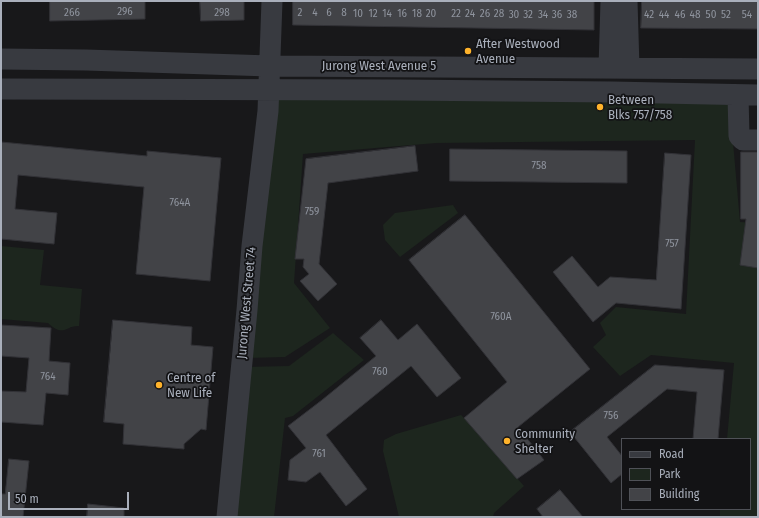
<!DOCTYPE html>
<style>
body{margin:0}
#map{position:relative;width:759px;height:518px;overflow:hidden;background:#18181a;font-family:"Fira Sans Condensed",sans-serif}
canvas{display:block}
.frame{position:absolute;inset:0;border:2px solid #a9afbb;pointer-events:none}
.legend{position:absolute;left:621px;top:438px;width:130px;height:72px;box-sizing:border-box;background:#131315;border:1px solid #4f5157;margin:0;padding:5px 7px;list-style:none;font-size:12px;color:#a9afbb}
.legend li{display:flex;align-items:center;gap:8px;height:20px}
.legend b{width:20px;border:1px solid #4f5157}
.scale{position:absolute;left:8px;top:492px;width:121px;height:18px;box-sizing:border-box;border:2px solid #a9afbb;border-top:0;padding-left:5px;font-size:12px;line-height:14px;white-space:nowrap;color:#a9afbb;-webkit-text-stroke:3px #131315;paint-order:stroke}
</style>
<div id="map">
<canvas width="759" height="518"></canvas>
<div class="frame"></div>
<ul class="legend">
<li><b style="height:5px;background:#383a40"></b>Road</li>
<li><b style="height:11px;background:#1d261e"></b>Park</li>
<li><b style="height:11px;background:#424347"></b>Building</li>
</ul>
<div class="scale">50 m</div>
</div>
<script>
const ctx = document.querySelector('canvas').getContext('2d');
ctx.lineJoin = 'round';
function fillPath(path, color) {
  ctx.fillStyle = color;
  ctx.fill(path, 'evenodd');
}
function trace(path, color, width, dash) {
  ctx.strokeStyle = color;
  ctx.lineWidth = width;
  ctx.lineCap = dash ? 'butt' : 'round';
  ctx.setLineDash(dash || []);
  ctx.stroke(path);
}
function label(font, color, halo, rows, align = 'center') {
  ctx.font = font + ' "Fira Sans Condensed",sans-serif';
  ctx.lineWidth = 3.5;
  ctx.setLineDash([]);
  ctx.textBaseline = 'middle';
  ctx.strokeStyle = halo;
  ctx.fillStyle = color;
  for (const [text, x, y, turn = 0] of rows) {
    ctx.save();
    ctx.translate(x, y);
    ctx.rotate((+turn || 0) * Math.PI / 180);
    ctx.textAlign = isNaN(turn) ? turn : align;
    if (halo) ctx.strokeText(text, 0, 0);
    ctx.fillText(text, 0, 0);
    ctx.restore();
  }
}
const green = new Path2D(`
 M270,89l461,5 -1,14 10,114 18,1v294h-38v-8h30v-70h-23l7,-76 -83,-8 -31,21 -27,-29 13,-12 -6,-12 16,-16 70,7 9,-174 -259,3 -133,11 -9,129 36,45 -45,29 -39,1z
 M453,205l5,8 -58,44 -15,-17 -2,-15 12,-12z
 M1,246l43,4 -4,35 42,4 -3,37c-13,-1 -15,12 -31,-3l-47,-4z
 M333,333l31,27 -71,56 -8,2 -11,99h-46l16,-150 45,-1z
 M461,415l7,7 56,64 -30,27 -1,4h-94l-16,-66 1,-11 12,-6z`);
const building = new Path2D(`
 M50,1h95v18l-95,2z
 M200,1h44v19l-43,1z
 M293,1h301v29l-301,-5z
 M642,1h116v28l-117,-1z
 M1,142l146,14v-5l74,7 -11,123 -74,-7 8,-87 -126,-12 -3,34 42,4 -3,31 -53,-5z
 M415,146l3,25 -90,12 -9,81 18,20 -19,17 -18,-20 9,-7 -6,-7 1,-8h-9l11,-100z
 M450,149l177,2v32l-177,-2z
 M741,152h17v116l-18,-3 6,-46h-5z
 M665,153l26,2 -10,154 -65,-6 -23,19 -40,-50 19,-16 26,31 12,-10 46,3z
 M465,215l125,154 -72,58 26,33 -27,19 -53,-61 43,-36 -98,-122z
 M113,320l79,7 -1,18 22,2 -7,83 -5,-1 -17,15v5l-61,-5 1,-20 -20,-2z
 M381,320l17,20 19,-16 44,54 -24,19 -26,-31 -85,69 41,54 -21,17 -26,-34 -14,10 -18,-2 2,-20 16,-12 -18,-22 34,-26 54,-44 -16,-18z
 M1,325l50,3 -2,33 21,2 -2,32 -22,-2 -3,32 -42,-3v-31l25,1 3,-34 -28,-2z
 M655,365l69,5 -6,69h-25l4,-47 -30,-3 -60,48 15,19v18l-11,9 -41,-51z
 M9,459l20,2 -6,56h-22v-23h4z
 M560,490l23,27h-40l-6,-8z
 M88,504l36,4v9h-37z`);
const minor = new Path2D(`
 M627,1l2,67
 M1,59l85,1 184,6 488,3
 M609,68l2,-67
 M1,89l399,1 212,2 146,3
 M738,95l1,41 4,4h15
 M227,517l20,-207 5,-64 16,-135 4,-110`);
const markers = [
 [468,51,4,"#ffb32b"],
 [600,107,4,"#ffb32b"],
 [159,385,4,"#ffb32b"],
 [507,441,4,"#ffb32b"]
];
const numberNames = [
 ["296",125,12],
 ["266",72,13],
 ["298",222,13],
 ["2",300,13],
 ["4",315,13],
 ["6",329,13],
 ["8",344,13],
 ["10",358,14],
 ["12",373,14],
 ["14",387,14],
 ["16",402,14],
 ["18",417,14],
 ["20",431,14],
 ["22",456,14],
 ["24",470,14],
 ["26",485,14],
 ["28",499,14],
 ["30",514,15],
 ["32",528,15],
 ["34",543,15],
 ["36",557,15],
 ["38",572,15],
 ["42",649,15],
 ["44",664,15],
 ["46",680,15],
 ["48",695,15],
 ["50",711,15],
 ["52",726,15],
 ["54",747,15],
 ["758",539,166],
 ["764A",180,203],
 ["759",312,212],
 ["757",672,244],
 ["760A",501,317],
 ["760",380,372],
 ["764",48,377],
 ["756",611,416],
 ["761",319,454]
];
const poiNames = [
 ["After Westwood",476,44],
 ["Avenue",476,59],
 ["Between",608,100],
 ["Blks 757/758",608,115],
 ["Centre of",167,378],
 ["New Life",167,393],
 ["Community",515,434],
 ["Shelter",515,449]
];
const streetNames = [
 ["Jurong West Avenue 5",379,66],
 ["Jurong West Street 74",247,303,-85]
];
fillPath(green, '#1d261e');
fillPath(building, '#424347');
trace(building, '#323237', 1);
trace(minor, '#383a40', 21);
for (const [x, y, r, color] of markers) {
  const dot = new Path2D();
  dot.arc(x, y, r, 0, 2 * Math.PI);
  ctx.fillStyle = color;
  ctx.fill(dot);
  trace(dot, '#131315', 1.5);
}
label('11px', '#8f949e', null, numberNames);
label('13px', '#a9afbb', '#131315', poiNames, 'left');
label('13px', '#a9afbb', '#131315', streetNames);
</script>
